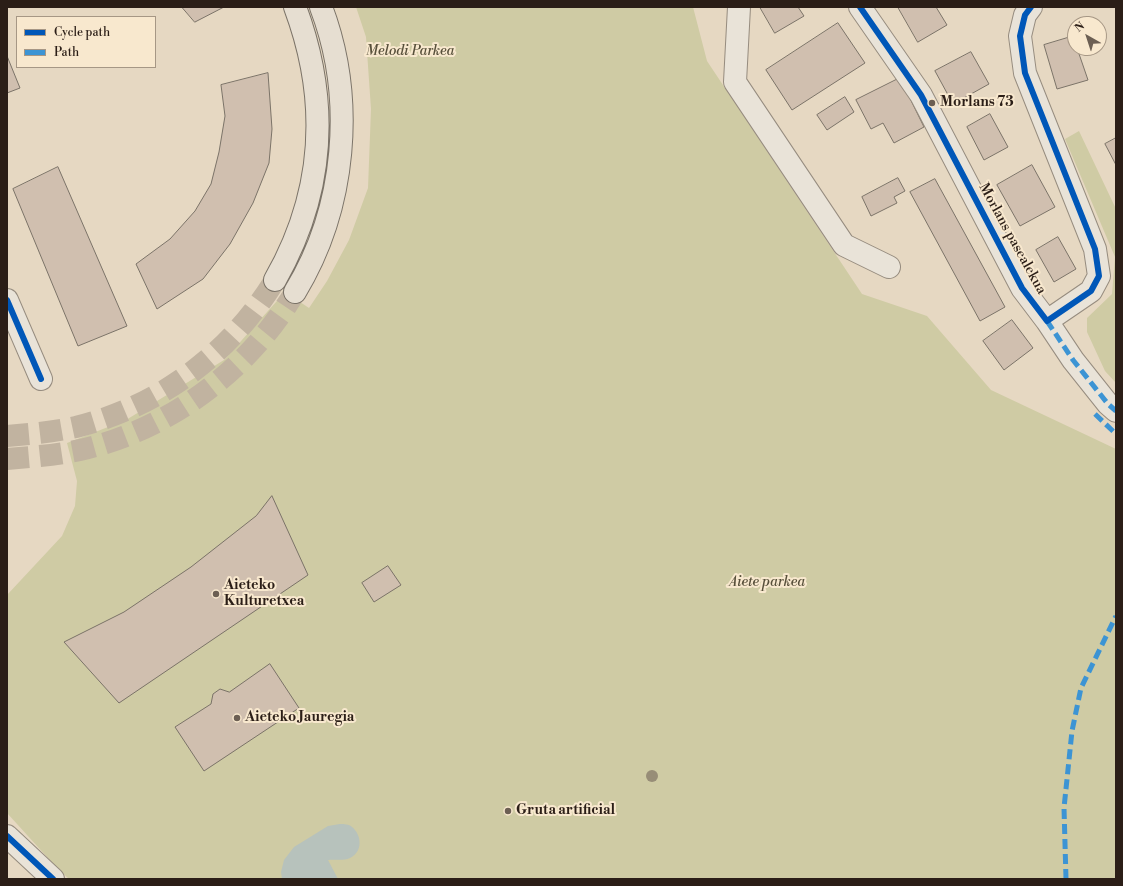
<!DOCTYPE html>
<style>
body{margin:0}
#map{position:relative;width:1123px;height:886px;overflow:hidden;background:#e6d8c2;font-family:"Libre Bodoni",serif}
canvas{display:block}
.frame{position:absolute;inset:0;border:8px solid #2b1e17;pointer-events:none}
.legend{position:absolute;left:16px;top:16px;width:140px;height:52px;box-sizing:border-box;background:#f8e8ce;border:1px solid #a69785;margin:0;padding:5px 7px;list-style:none;font-size:12px;color:#2b1e17}
.legend li{display:flex;align-items:center;gap:8px;height:20px}
.legend b{width:20px;border:1px solid #a69785}
.north{position:absolute;left:1067px;top:16px;width:40px;height:40px;box-sizing:border-box;background:#f8e8ce;border:1px solid #a69785;border-radius:50%;rotate:321deg;font-size:11px;font-weight:700;line-height:16px;text-align:center;color:#2b1e17}
.north::after{content:'';display:block;margin:auto;width:14px;height:18px;background:#6c5f53;clip-path:polygon(50% 0,100% 100%,50% 72%,0 100%)}
</style>
<div id="map">
<canvas width="1123" height="886"></canvas>
<div class="frame"></div>
<ul class="legend">
<li><b style="height:5px;background:#0057b8"></b>Cycle path</li>
<li><b style="height:5px;background:#3c94d4"></b>Path</li>
</ul>
<div class="north">N</div>
</div>
<script>
const ctx = document.querySelector('canvas').getContext('2d');
ctx.lineJoin = 'round';
function fillPath(path, color) {
  ctx.fillStyle = color;
  ctx.fill(path, 'evenodd');
}
function trace(path, color, width, dash) {
  ctx.strokeStyle = color;
  ctx.lineWidth = width;
  ctx.lineCap = dash ? 'butt' : 'round';
  ctx.setLineDash(dash || []);
  ctx.stroke(path);
}
function label(font, color, halo, rows, align = 'center') {
  ctx.font = font + ' "Libre Bodoni",serif';
  ctx.lineWidth = 4;
  ctx.setLineDash([]);
  ctx.textBaseline = 'middle';
  ctx.strokeStyle = halo;
  ctx.fillStyle = color;
  for (const [text, x, y, turn = 0] of rows) {
    ctx.save();
    ctx.translate(x, y);
    ctx.rotate((+turn || 0) * Math.PI / 180);
    ctx.textAlign = isNaN(turn) ? turn : align;
    if (halo) ctx.strokeText(text, 0, 0);
    ctx.fillText(text, 0, 0);
    ctx.restore();
  }
}
const green = new Path2D(`
 M356,7h337l14,54 155,233 65,22 64,74 125,59v430h-1047l-11,-10 -51,-56v-218l55,-59 13,-30 2,-25 -10,-38 59,-23 98,-60 61,-68 24,16 18,-27 22,-41 19,-52 3,-79 -5,-72z
 M1079,131l37,78v174l-11,-12 -18,-39v-14l25,-24 3,-37 -50,-118z`);
const water = new Path2D(`
 M340,824c4,0 9,0 12,3 10,8 11,25 -2,31 -6,3 -15,1 -22,2l10,19h-56l-1,-7 3,-12 10,-13 34,-21z`);
const building = new Path2D(`
 M182,7h42l-29,15z
 M760,7h38l6,9 -29,17z
 M898,7h38l11,18 -29,17z
 M838,23l27,40 -73,47 -26,-40z
 M1074,36l1,12h2l11,32 -31,9 -13,-44z
 M971,52l18,32 -36,20 -18,-33z
 M7,56l13,32 -13,5z
 M268,73l4,56 -3,34 -16,40 -23,41 -27,35 -46,30 -21,-45 34,-25 25,-28 16,-27 8,-32 6,-36 -4,-31z
 M900,78l24,49 -30,16 -11,-20 -12,6 -15,-29z
 M845,97l9,15 -27,18 -10,-15z
 M990,114l18,33 -24,13 -17,-33z
 M1116,138v27l-11,-21z
 M1032,165l23,42 -35,19 -23,-41z
 M58,167l69,159 -49,20 -65,-157z
 M898,178l7,13 -11,6 3,6 -26,13 -9,-19z
 M935,179l70,128 -25,14 -70,-129z
 M1058,237l18,32 -22,13 -18,-32z
 M1012,320l21,28 -29,22 -21,-29z
 M272,496l36,79 -189,128 -55,-61 60,-30 67,-45 65,-51z
 M388,566l13,19 -27,17 -12,-19z
 M270,664l29,44 -95,63 -29,-44 36,-23 2,-10 7,-5 9,3z`);
const majorTunnel = new Path2D(`
 M7,436c23,-2 46,-4 69,-9 84,-21 154,-73 199,-147
 M7,459c24,-2 49,-4 73,-9 89,-20 169,-80 215,-158`);
const minor = new Path2D(`
 M739,7l-4,75 109,163 45,22
 M860,7l61,88 101,193 25,33 44,-30 8,-15 -4,-27 -70,-176 -5,-37 5,-21 6,-8
 M7,300l34,79
 M1047,321l26,39 35,44 8,7
 M7,836l46,43`);
const major = new Path2D(`
 M275,280c50,-88 55,-179 20,-273
 M295,292c51,-84 61,-193 26,-285`);
const quiet = new Path2D(`
 M1047,321l26,39 35,44 8,7
 M1095,414l21,20
 M1066,879l-2,-71 8,-77 9,-43 35,-72`);
const cycleway = new Path2D(`
 M860,7l61,88 101,193 25,33 44,-30 8,-15 -4,-27 -70,-176 -5,-37 5,-21 6,-8
 M7,300l34,79
 M7,836l46,43`);
const trees = [
 [652,776]
];
const markers = [
 [932,103,4,"#6c5f53"],
 [216,594,4,"#6c5f53"],
 [237,718,4,"#6c5f53"],
 [508,811,4,"#6c5f53"]
];
const parkNames = [
 ["Melodi Parkea",410,52],
 ["Aiete parkea",767,583]
];
const poiNames = [
 ["Morlans 73",940,103],
 ["Aieteko",224,586],
 ["Kulturetxea",224,602],
 ["Aieteko Jauregia",245,718],
 ["Gruta artificial",516,811]
];
const streetNames = [
 ["Morlans pasealekua",1012,239,61]
];
fillPath(green, '#cfcba4');
fillPath(water, '#b7c2bc');
fillPath(building, '#d0bfaf');
trace(building, '#7b7368', 1);
trace(majorTunnel, '#c1b3a0', 22, [22, 11]);
trace(minor, '#968c7f', 24);
trace(major, '#7b7368', 24);
trace(minor, '#e9e3d8', 22);
trace(major, '#e6ded1', 22);
trace(quiet, '#3c94d4', 5, [10, 5]);
trace(cycleway, '#0057b8', 6);
ctx.fillStyle = '#978d77';
for (const [x, y] of trees) {
  ctx.beginPath();
  ctx.arc(x, y, 6, 0, 2 * Math.PI);
  ctx.fill();
}
for (const [x, y, r, color] of markers) {
  const dot = new Path2D();
  dot.arc(x, y, r, 0, 2 * Math.PI);
  ctx.fillStyle = color;
  ctx.fill(dot);
  trace(dot, '#f8e8ce', 1.5);
}
label('italic 14px', '#574f3a', '#f8e8ce', parkNames);
label('bold 14px', '#2b1e17', '#f8e8ce', poiNames, 'left');
label('14px', '#2b1e17', '#f8e8ce', streetNames);
</script>
